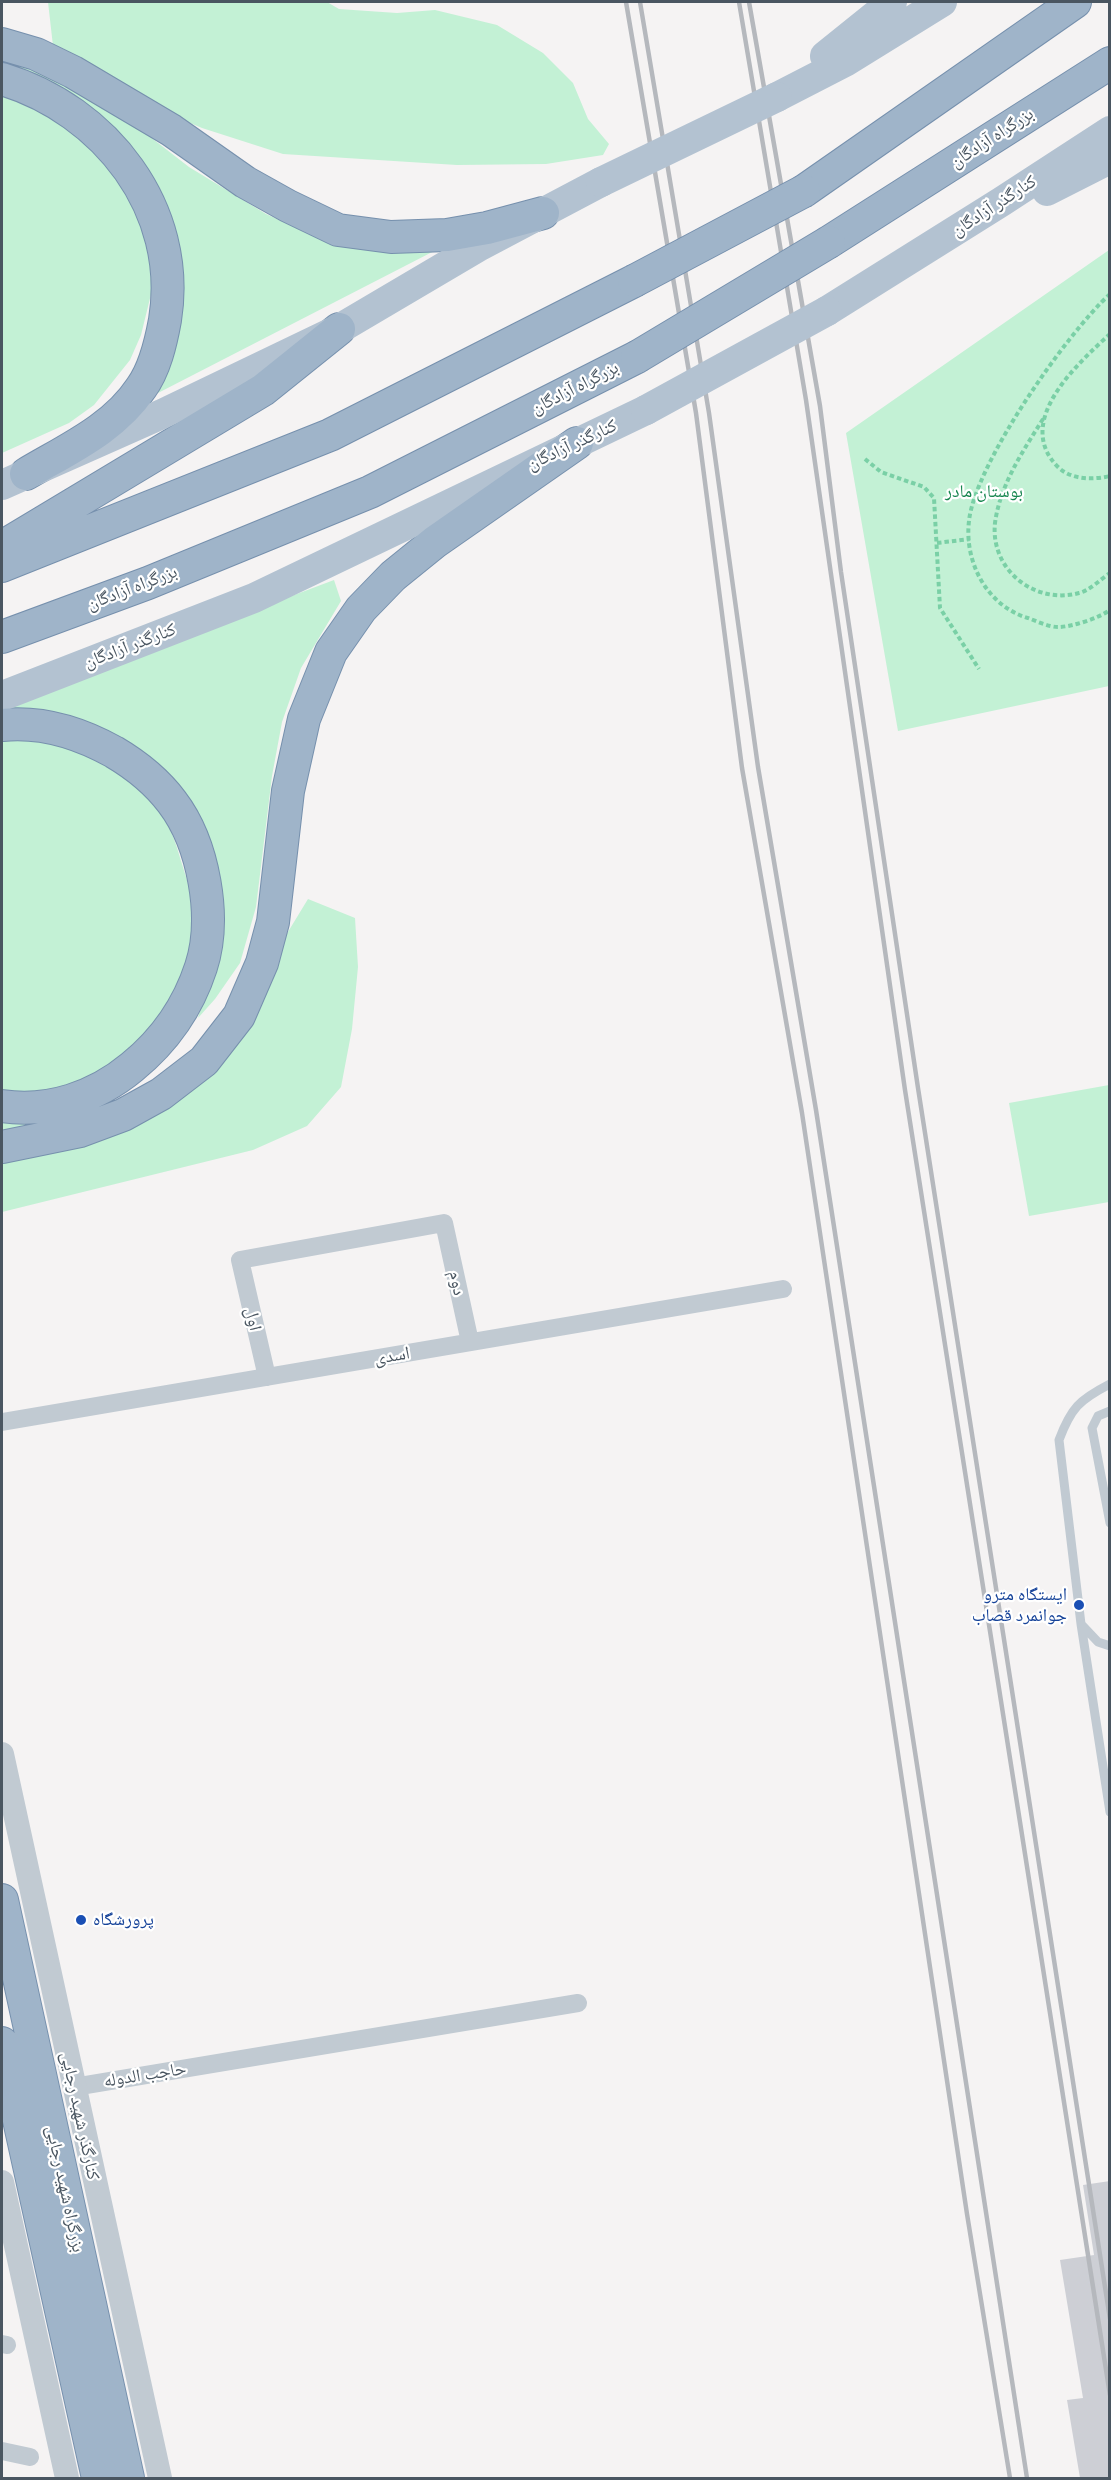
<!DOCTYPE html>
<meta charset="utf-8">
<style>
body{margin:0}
#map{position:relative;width:1111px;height:2480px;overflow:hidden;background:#f5f3f3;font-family:Cabin,sans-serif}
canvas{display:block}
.frame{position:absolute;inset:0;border:3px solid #4a5661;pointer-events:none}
</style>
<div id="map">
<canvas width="1111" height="2480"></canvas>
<div class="frame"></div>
</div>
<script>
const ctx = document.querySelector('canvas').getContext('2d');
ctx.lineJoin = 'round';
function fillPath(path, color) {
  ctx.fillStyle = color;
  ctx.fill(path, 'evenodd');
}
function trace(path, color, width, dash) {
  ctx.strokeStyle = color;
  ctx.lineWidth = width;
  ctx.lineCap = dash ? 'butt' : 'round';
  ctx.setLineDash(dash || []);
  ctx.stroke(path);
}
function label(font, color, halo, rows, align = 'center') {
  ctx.font = font + ' Cabin,"Noto Naskh Arabic",sans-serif';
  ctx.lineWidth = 4.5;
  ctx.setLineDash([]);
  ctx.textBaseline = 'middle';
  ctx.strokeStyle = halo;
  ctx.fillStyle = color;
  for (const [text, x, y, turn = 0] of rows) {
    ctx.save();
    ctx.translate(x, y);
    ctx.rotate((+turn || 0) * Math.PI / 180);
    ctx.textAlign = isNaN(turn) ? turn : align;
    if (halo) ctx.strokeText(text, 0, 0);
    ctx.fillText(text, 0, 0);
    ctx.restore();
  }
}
const green = new Path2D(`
 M48,2h279l12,7 58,4 38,-3 62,15 46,28 30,30 15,36 21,25 -6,11 -57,9 -89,1 -174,-11 -81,-26 -43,-18 -106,-64z
 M2,59l35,9 103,61 49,38 77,47 38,17 134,18 -280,144 12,-33 -6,-153 -162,-138z
 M2,92l48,19 59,51 39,69 5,55 -12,49 -11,25 -36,45 -25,18 -67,30z
 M1109,250v436l-211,45 -52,-298z
 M334,580l7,21 -40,67 -19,54 -10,54 -16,131 -16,56 -25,36 -17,19 6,-24 -21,-193 -181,-87v-9z
 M2,736c17,2 62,5 76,12 21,10 47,25 65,41 20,19 31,46 38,72 6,19 14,41 13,62 -1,37 -19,75 -39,105 -12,17 -32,30 -50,40 -32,19 -66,29 -103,22z
 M308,899l47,19 3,49 -6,62 -11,58 -34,39 -54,24 -251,62v-55l149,-44 129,-168z
 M1109,1085v117l-80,14 -20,-113z
 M2,1118l44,3 -44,11z`);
const building = new Path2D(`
 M1110,2181v297h-30l-13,-78 16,-2 -23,-138 34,-5 -11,-70z`);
const path = new Path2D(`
 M1110,294c-43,39 -135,170 -141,227 -5,41 18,85 59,97 8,3 21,9 30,9 14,0 41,-9 52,-17
 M1110,334c-33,30 -97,88 -52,133 13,13 35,13 52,9
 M1043,419c-20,32 -43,66 -48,104 -5,47 40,82 84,70 10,-2 22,-14 31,-20
 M865,459l16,13 43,15 10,11 6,110 39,61
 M937,543l33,-4`);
const service = new Path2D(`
 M1110,1384c-31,16 -39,24 -51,56l22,184 29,188
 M1110,1411l-12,5 -6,12 18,95
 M1081,1624l17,18 12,4`);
const minor = new Path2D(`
 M267,1377l-27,-117 204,-37 26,119
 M2,1422l781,-133
 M74,2087l504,-84
 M2,2344l5,1
 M2,2451l28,6`);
const tertiary = new Path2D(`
 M2,1754l158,724
 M2,2182l65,296`);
const primary = new Path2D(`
 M825,56l67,-54
 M777,97l68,-35 97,-60
 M1047,191l63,-32
 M827,311l174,-109 109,-71
 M2,485l160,-71 177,-85 139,-82 123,-65
 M2,696l252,-98 392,-188`);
const trunk = new Path2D(`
 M2,44l34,10 37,18 98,58 74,52 43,24 50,24 53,7 56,-2 40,-7 56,-15
 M2,79c103,31 181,130 163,241 -4,22 -10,49 -24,68 -27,41 -75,62 -115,86
 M804,191l271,-189
 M829,242l281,-179
 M2,547l261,-157 76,-61
 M2,566l328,-131 304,-154
 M2,637l146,-54 222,-91 267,-135
 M2,725c39,-4 78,8 112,27 22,13 43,30 58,50 32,42 45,116 29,165 -13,40 -37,74 -69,100 -36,30 -83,46 -130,39
 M2,1147l78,-16 43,-16 38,-21 43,-33 35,-45 23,-53 11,-41 15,-131 16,-72 27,-67 30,-43 32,-33 42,-34 142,-99
 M2,1900l126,578
 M2,2043l96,435`);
const rail = new Path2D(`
 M626,2l70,411 46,355 60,345 165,1101 43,264
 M640,2l69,411 49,354 58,343 211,1368
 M739,2l67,398 99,690 205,1305
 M749,2l71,404 21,166 77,516 192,1231`);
const primaryBridge = new Path2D(`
 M601,182l176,-85
 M646,410l181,-99`);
const trunkBridge = new Path2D(`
 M634,281l170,-90
 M637,357l192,-115`);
const markers = [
 [1079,1605,6,"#1a4fb4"],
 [81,1920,6,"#1a4fb4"]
];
const streetNames = [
 ["بزرگراه آزادگان",992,138,-33],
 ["کنارگذر آزادگان",994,206,-33],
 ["بزرگراه آزادگان",575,388,-27],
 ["کنارگذر آزادگان",572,445,-25],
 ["بزرگراه آزادگان",132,588,-21],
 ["کنارگذر آزادگان",130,646,-21],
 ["دوم",457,1283,78],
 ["اول",253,1319,77],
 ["اسدی",392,1356,-10],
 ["حاجب الدوله",145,2075,-9],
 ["کنارگذر شهید رجایی",80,2116,78],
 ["بزرگراه شهید رجایی",65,2189,78]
];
const parkNames = [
 ["بوستان مادر",984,492]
];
const transitNames = [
 ["ایستگاه مترو",1067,1595],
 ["جوانمرد قصاب",1067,1616],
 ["پرورشگاه",93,1920,"left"]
];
fillPath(green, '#c3f1d5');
fillPath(building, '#cdcfd5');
trace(trunk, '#7690ad', 34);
trace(path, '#7ad0a6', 4, [4.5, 3]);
trace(service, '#c1cad2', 9);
trace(minor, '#c1cad2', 18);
trace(tertiary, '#c1cad2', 24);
trace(primary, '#b3c2d1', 30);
trace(trunk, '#9fb4c9', 32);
trace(rail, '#b5b8bd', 4.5);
trace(trunkBridge, '#7690ad', 34, []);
trace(primaryBridge, '#b3c2d1', 30);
trace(trunkBridge, '#9fb4c9', 32);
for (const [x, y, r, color] of markers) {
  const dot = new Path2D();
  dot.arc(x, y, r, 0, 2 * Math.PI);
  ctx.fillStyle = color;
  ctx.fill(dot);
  trace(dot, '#fff', 2);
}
label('18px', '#4a5661', '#fff', streetNames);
label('18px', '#17864f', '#fff', parkNames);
label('18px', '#164399', '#fff', transitNames, 'right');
</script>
